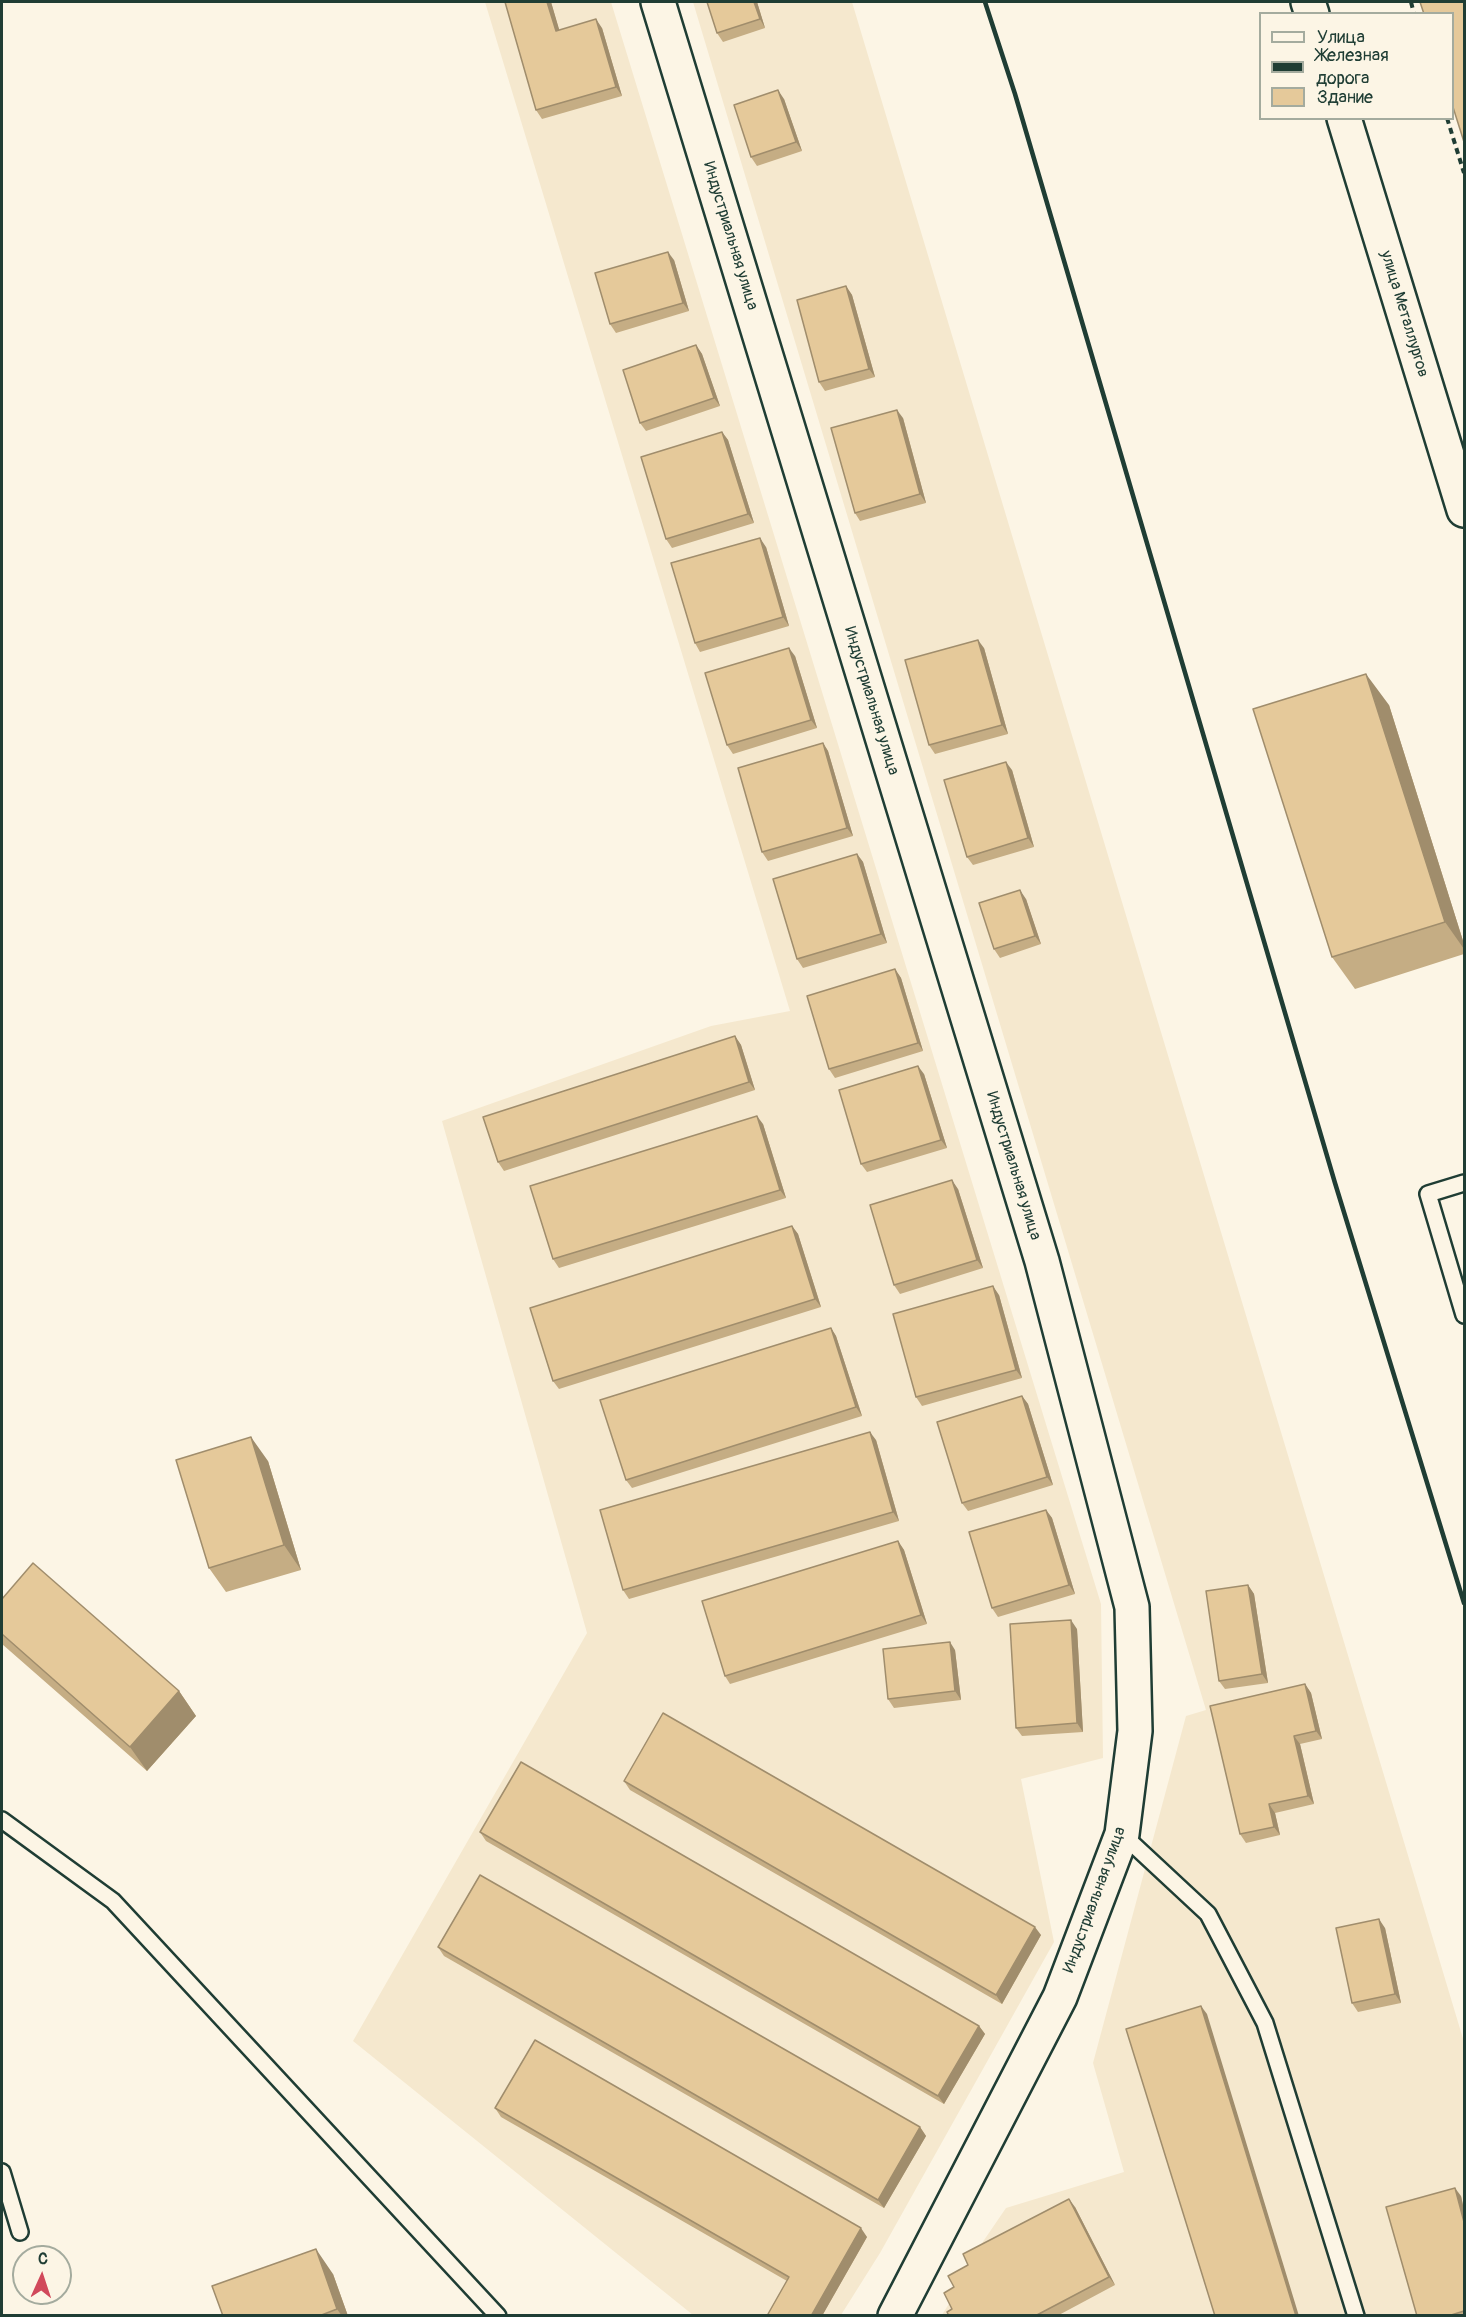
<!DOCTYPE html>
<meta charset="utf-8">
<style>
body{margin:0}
#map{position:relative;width:1466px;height:2317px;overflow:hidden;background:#fcf5e5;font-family:Pangolin,sans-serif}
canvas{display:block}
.frame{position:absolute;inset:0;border:3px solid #1f3d34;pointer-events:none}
.legend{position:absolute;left:1259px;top:12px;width:195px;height:108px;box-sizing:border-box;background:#fcf5e5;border:2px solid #a4ab9e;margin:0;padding:8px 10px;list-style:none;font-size:18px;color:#1f3d34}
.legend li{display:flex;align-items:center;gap:12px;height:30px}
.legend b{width:30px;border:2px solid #a4ab9e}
.north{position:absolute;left:12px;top:2245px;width:60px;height:60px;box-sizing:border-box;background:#fcf5e5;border:2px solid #a4ab9e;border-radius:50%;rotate:3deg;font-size:16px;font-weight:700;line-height:24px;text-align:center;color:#1f3d34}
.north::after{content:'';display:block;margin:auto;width:21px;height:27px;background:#d1495b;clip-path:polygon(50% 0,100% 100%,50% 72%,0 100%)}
</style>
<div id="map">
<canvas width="1466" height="2317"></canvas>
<div class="frame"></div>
<ul class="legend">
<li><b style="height:8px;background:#fcf5e5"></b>Улица</li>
<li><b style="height:8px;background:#1f3d34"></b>Железная дорога</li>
<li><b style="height:16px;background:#e5c99a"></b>Здание</li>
</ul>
<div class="north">С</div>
</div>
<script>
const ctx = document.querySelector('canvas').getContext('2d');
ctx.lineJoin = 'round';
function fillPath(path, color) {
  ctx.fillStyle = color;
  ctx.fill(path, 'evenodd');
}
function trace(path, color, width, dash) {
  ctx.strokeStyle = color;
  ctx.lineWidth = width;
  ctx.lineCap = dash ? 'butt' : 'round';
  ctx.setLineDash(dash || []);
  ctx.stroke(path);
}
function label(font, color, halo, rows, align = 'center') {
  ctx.font = font + ' Pangolin,sans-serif';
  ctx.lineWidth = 6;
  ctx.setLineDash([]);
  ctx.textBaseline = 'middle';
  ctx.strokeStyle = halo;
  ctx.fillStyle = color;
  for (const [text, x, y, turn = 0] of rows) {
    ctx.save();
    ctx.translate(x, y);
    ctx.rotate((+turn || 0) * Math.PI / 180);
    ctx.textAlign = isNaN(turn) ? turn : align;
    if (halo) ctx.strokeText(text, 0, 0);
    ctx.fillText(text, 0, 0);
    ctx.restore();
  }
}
const built = new Path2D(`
 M485,2h126l490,1602 2,154 -82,21 33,163 -174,311 -39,62h-148l-340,-274 234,-408 -145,-512 269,-95 79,-15z
 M693,2h159l612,2040v273h-522l8,-13 4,-18 52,-76 118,-36 -31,-109 93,-347 20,-6z`);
const path = new Path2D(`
 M1411,2l3,12
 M1447,118l17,55`);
const lane = new Path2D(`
 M1464,1183l-36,11 36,121
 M2,1820l111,81 385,415
 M1122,1834l86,80 57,109 91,293
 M2,2172l18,60`);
const secondary = new Path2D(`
 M658,2l384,1259 90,346 3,124 -13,103 -62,163 -165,319
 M1308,2l4,12
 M1344,118l120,392`);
const rail = new Path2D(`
 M985,2l30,92 320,1089 129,420`);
const wall = new Path2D(`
 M505,2h46l8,28 43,-2 20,68 -80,23 -6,-9z
 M757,2l8,26 -42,14 -6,-9z
 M784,99l18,52 -45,15 -6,-9z
 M674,260l15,51 -73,22 -6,-9z
 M846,286l6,9 23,82 -50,14 -6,-9z
 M696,345l6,9 18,52 -74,25 -6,-8z
 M903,418l23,85 -66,18 -5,-8z
 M722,432l6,8 26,83 -82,25 -6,-9z
 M766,547l23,79 -89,26 -5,-9z
 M984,648l24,86 -73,20 -6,-9z
 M795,656l22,72 -84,26 -6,-9z
 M1389,705l75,239v10l-109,35 -23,-32z
 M823,743l5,8 25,85 -85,25 -6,-9z
 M1012,770l22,77 -61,18 -6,-8z
 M857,854l6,8 24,81 -84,25 -6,-9z
 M1026,899l15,45 -41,14 -6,-9z
 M895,969l6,9 22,73 -88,27 -6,-9z
 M735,1036l6,9 14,45 -251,81 -6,-9z
 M924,1074l23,74 -80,24 -6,-8z
 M763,1124l23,74 -227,70 -6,-9z
 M958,1189l25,79 -83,26 -6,-9z
 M792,1226l6,8 23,73 -262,82 -6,-8z
 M999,1295l23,83 -100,28 -6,-9z
 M831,1328l5,8 26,80 -230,72 -6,-8z
 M1022,1396l6,8 25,81 -85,26 -6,-8z
 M876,1440l23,81 -270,78 -6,-9z
 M268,1461l33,109 -75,22 -17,-24z
 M1046,1510l6,8 23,76 -77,23 -6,-9z
 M898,1541l6,9 23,74 -197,60 -5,-8z
 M1248,1585l6,9 14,89 -43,6 -6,-8z
 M1077,1629l6,103 -61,4 -6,-8z
 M2,1634l177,57 17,25 -49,55 -145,-127z
 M955,1650l6,50 -67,8 -6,-9z
 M1305,1684l6,9 11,46 -22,5 14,60 -39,9 5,22 -34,8 -6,-9z
 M624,1781l417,154 -39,69 -372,-214z
 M480,1832l499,194 6,8 -41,70 -458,-263z
 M1385,1928l16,75 -43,9 -6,-9z
 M438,1947l482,180 6,9 -42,72 -440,-252z
 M495,2108l372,129 -45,79h-52l-2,-2 19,-33 -286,-164z
 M1461,2196l3,14v106h-47z
 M1075,2207l40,78 -58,31h-108l3,-7 2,-22 14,-22z
 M333,2274l15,42h-125z`);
const shadedWall = new Path2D(`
 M547,2h4l11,37 -6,-8z
 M754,2h3l8,26 -5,-9z
 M596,19l6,9 20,68 -6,-9z
 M778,90l6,9 18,52 -6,-9z
 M668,252l6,8 15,51 -6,-8z
 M846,286l6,9 23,82 -6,-8z
 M696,345l6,9 18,52 -6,-8z
 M897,410l6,8 23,85 -6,-9z
 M722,432l6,8 26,83 -6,-9z
 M760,538l6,9 23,79 -6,-9z
 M978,640l6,8 24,86 -6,-9z
 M789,648l6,8 22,72 -6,-8z
 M1366,674l23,31 75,239v5l-19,-27z
 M823,743l5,8 25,85 -6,-8z
 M1006,762l6,8 22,77 -6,-9z
 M857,854l6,8 24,81 -6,-9z
 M1020,890l6,9 15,45 -6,-8z
 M895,969l6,9 22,73 -5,-8z
 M735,1036l6,9 14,45 -6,-8z
 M918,1066l6,8 23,74 -6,-8z
 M757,1116l6,8 23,74 -6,-8z
 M952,1180l6,9 25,79 -6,-8z
 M792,1226l6,8 23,73 -6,-8z
 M993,1286l6,9 23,83 -6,-8z
 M831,1328l5,8 26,80 -6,-9z
 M1022,1396l6,8 25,81 -6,-8z
 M870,1432l6,8 23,81 -6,-9z
 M251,1437l17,24 33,109 -17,-25z
 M1046,1510l6,8 23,76 -6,-9z
 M898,1541l6,9 23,74 -6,-9z
 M1248,1585l6,9 14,89 -6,-9z
 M1071,1620l6,9 6,103 -6,-9z
 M950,1642l5,8 6,50 -6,-9z
 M1305,1684l6,9 11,46 -6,-8z
 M179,1691l17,25 -49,55 -17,-24z
 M1294,1736l6,8 14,60 -6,-8z
 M1269,1804l6,9 5,22 -6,-8z
 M1379,1919l6,9 16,75 -6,-9z
 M1035,1927l6,8 -39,69 -6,-9z
 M1201,2006l6,8 92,302h-3z
 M979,2026l6,8 -41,70 -6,-8z
 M920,2127l6,9 -42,72 -6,-8z
 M1455,2188l6,8 3,14v12z
 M1069,2199l6,8 40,78 -6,-8z
 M861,2228l6,9 -45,79h-11z
 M316,2249l17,25 15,42h-6l-5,-7z`);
const building = new Path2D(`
 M505,2h42l9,29 40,-12 20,68 -80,23z
 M707,2h47l6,17 -43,14z
 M1420,2h44v140l-12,-38v-90h-28z
 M778,90l18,52 -45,15 -17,-52z
 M668,252l15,51 -73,21 -15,-51z
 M846,286l23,83 -50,13 -22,-82z
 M696,345l18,53 -74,25 -17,-53z
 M897,410l23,84 -65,19 -24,-85z
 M722,432l26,82 -82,25 -25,-82z
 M760,538l23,79 -88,26 -24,-80z
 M978,640l24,85 -73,20 -24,-85z
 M789,648l22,72 -84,25 -22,-72z
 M1366,674l79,248 -113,35 -79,-248z
 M823,743l24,85 -85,24 -24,-84z
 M1006,762l22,76 -61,19 -23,-77z
 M857,854l24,80 -84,25 -24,-80z
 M1020,890l15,46 -41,13 -15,-46z
 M895,969l23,74 -89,26 -22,-73z
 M735,1036l14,46 -251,80 -15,-45z
 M918,1066l23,74 -80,24 -22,-74z
 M757,1116l23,74 -227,69 -23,-73z
 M952,1180l25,80 -83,25 -24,-80z
 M792,1226l23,73 -262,82 -23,-73z
 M993,1286l23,84 -100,27 -23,-83z
 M831,1328l25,79 -230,73 -26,-80z
 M1022,1396l25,81 -85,26 -25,-81z
 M870,1432l23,80 -270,78 -23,-80z
 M251,1437l33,108 -75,23 -33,-108z
 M1046,1510l23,75 -77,23 -23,-76z
 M898,1541l23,74 -196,61 -23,-75z
 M33,1563l146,128 -49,56 -128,-113v-35z
 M1248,1585l14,89 -43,7 -13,-90z
 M1071,1620l6,103 -61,5 -6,-104z
 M950,1642l5,49 -67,8 -5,-50z
 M1305,1684l11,47 -22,5 14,60 -39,8 5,23 -34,7 -30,-128z
 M663,1713l372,214 -39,68 -372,-214z
 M521,1762l458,264 -41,70 -458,-264z
 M480,1875l440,252 -42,73 -440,-253z
 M1379,1919l16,75 -43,9 -16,-75z
 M1201,2006l95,310h-81l-89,-287z
 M535,2040l326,188 -50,88h-40l-3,-2 21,-37 -294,-169z
 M1455,2188l9,34v89l-16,5h-31l-31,-109z
 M1069,2199l40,78 -74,39h-86l-2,-4 5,-3 -8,-16 10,-6 -6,-11 20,-11 -5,-11z
 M316,2249l21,60 -18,7h-96l-11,-30z`);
const streetNames = [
 ["Индустриальная улица",730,236,73],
 ["улица Металлургов",1404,314,73],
 ["Индустриальная улица",871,701,73],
 ["Индустриальная улица",1013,1166,73],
 ["Индустриальная улица",1095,1900,-70]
];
fillPath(built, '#f5e8ce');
trace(lane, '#1f3d34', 20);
trace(secondary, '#1f3d34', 38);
trace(path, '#1f3d34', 4, [6, 4.5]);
trace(lane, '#fcf5e5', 15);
trace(secondary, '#fcf5e5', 33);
trace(rail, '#1f3d34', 4.5);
fillPath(wall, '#c5ad84');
fillPath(shadedWall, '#a08d6c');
fillPath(building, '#e5c99a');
trace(building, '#a08d6c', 1.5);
label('16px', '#1f3d34', '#fcf5e5', streetNames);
</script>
